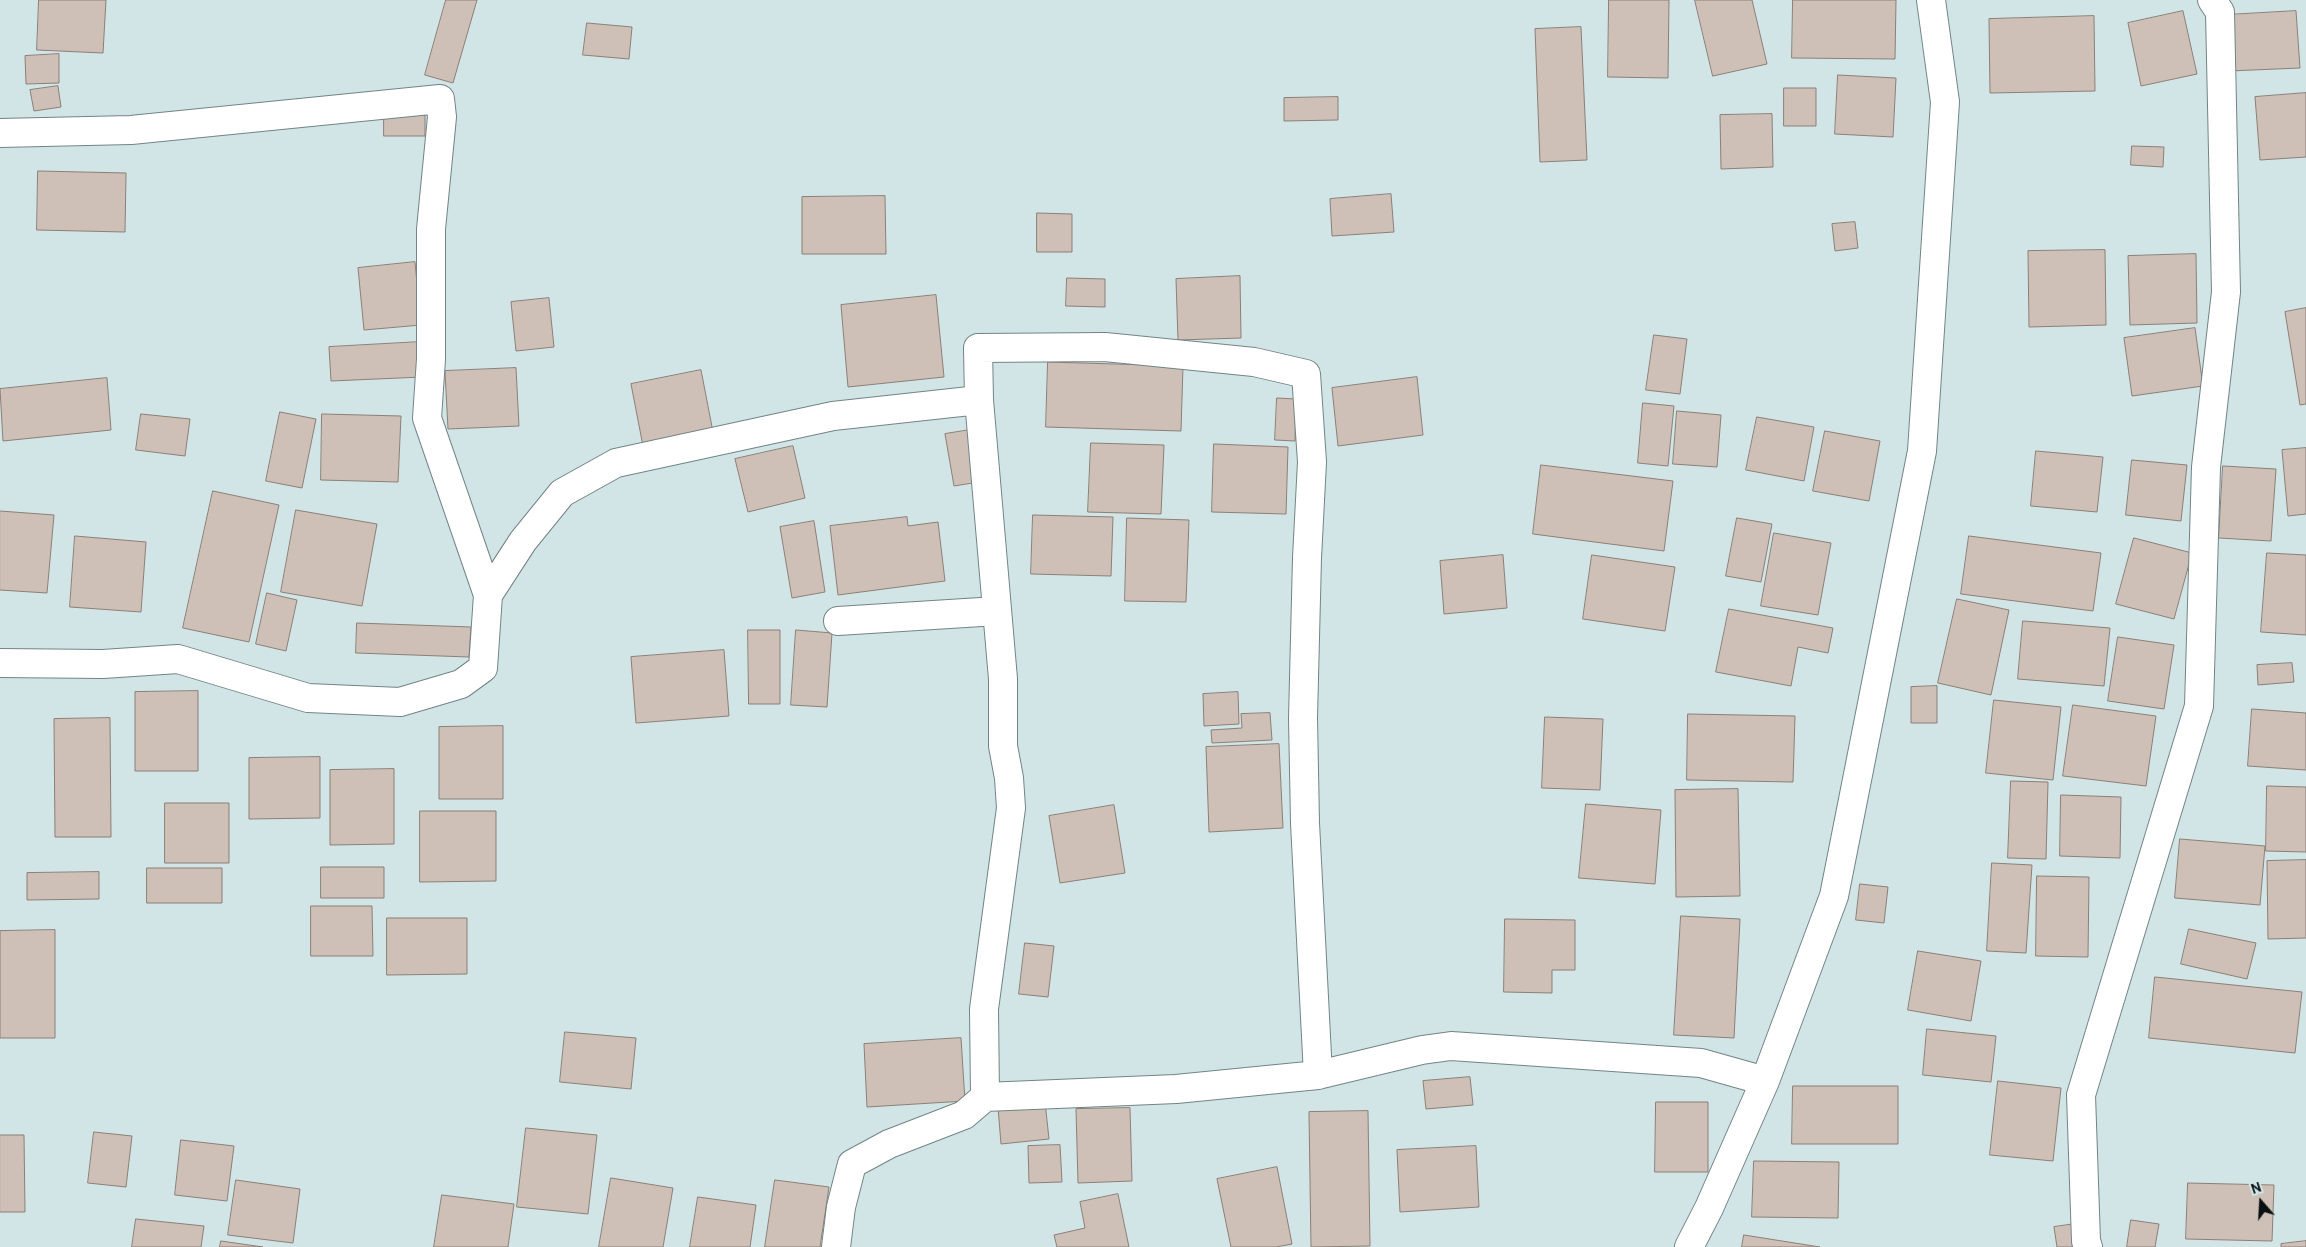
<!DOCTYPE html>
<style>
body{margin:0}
#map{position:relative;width:2306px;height:1247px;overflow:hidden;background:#d1e4e6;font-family:Cabin,sans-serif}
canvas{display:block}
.north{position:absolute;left:2236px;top:1177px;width:50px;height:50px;-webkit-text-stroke:4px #d1e4e6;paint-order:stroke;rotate:341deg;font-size:14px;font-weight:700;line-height:20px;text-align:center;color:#0a1011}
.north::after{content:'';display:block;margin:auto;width:18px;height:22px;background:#0a1011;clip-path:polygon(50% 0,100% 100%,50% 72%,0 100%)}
</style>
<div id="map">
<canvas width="2306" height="1247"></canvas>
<div class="north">N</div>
</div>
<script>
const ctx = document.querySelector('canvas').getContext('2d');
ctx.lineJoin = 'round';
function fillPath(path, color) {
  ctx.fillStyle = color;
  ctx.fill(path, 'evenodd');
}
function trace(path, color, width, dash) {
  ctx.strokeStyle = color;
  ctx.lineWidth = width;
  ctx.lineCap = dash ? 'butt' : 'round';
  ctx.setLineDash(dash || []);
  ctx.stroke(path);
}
const building = new Path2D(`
 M39,0h67l-3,53 -66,-3z
 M446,0h31l-24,83 -28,-8z
 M1609,0h60l-1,78 -60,-1z
 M1695,0h57l15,64 -54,12z
 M1793,0h103l-1,59 -103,-1z
 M2183,11l14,63 -56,12 -13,-63z
 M2296,11l4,57 -71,3 -3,-56z
 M2094,16l1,75 -105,2 -1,-74z
 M587,23l45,4 -3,32 -46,-4z
 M1581,27l6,133 -47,2 -5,-133z
 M59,54v29l-33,1 -1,-28z
 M1838,75l58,3 -3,59 -58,-3z
 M58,86l3,21 -27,4 -4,-21z
 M1784,88h32v38h-32z
 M2306,93v64l-46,3 -5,-63z
 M1338,97v23l-54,1v-23z
 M384,112h41v24h-41z
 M1772,114l1,53 -52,2 -1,-54z
 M2132,146l32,1 -1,20 -32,-2z
 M38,171l88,2 -1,59 -88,-2z
 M1391,194l3,38 -62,4 -2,-37z
 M885,196l1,58h-84v-57z
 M1037,213l35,1v38h-35z
 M1855,222l3,26 -23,3 -3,-27z
 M2105,250l1,75 -77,2 -1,-76z
 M2196,254l1,69 -67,2 -2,-69z
 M415,262l6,63 -57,5 -6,-62z
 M1240,276l1,62 -63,2 -2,-61z
 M1067,278l38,1v28l-39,-1z
 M936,295l8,82 -96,10 -7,-82z
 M549,298l5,49 -38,4 -5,-49z
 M2306,308v96l-6,1 -15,-93z
 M2195,328l8,58 -71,10 -8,-58z
 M1654,335l33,4 -7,55 -34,-4z
 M420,342l2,35 -91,4 -2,-34z
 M1048,362l135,4 -2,65 -135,-4z
 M516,368l3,58 -71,3 -3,-58z
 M701,370l12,62 -70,14 -12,-62z
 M1417,377l6,58 -85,11 -6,-58z
 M107,378l4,52 -108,11 -3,-52z
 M1277,398l19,1 -1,42 -20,-1z
 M1643,403l31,3 -6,60 -30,-3z
 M1677,411l44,4 -4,52 -44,-3z
 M280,412l36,7 -14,69 -36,-7z
 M141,414l49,5 -5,37 -49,-6z
 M322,414l79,2 -3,66 -77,-2z
 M1757,417l57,10 -10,54 -58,-11z
 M970,430l9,52 -25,4 -9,-52z
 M1825,431l55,10 -11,60 -56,-10z
 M1091,443l73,2 -3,69 -73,-2z
 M1214,444l74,3 -2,67 -74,-2z
 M793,446l12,52 -57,14 -13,-53z
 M2306,448v66l-18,2 -6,-66z
 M2036,451l67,6 -6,55 -66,-6z
 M2132,460l55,5 -6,56 -55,-6z
 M1541,465l132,16 -9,70 -131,-17z
 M2223,466l53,3 -5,72 -52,-3z
 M213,491l66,14 -30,137 -66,-14z
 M296,510l81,14 -15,82 -81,-14z
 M0,511l54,4 -7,78 -47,-3z
 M1033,515l80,2 -2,59 -80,-2z
 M907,517l1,9 30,-4 7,59 -107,14 -8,-69z
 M1127,518l62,2 -3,82 -61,-1z
 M1737,518l35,6 -11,58 -35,-6z
 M814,521l11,71 -33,6 -12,-71z
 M1774,533l57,10 -13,72 -57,-9z
 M75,536l71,6 -5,70 -71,-5z
 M1969,536l132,17 -8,58 -132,-17z
 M2134,538l58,15 -18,66 -58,-15z
 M2267,553l39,2v80l-45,-3z
 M1503,555l4,53 -63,6 -4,-53z
 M1592,555l83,12 -10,64 -82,-12z
 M267,593l30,7 -11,51 -30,-7z
 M1957,599l52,11 -18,85 -53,-12z
 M1729,609l104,19 -5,25 -30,-6 -7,39 -75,-14z
 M2023,621l87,7 -6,58 -86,-7z
 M357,623l114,4 -2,30 -113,-4z
 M748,630h32v74h-31z
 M796,630l36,3 -5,74 -36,-2z
 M2118,637l56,8 -10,64 -56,-8z
 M724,650l5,66 -93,7 -5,-66z
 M2292,663l2,19 -36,3 -1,-20z
 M1937,686v37h-26v-36z
 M198,691v80h-63v-79z
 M1238,692l1,32 -35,2 -1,-32z
 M1994,700l67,7 -8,73 -67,-7z
 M2073,705l83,11 -10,70 -83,-10z
 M2252,709l54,4v57l-58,-4z
 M1270,713l2,27 -60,3 -1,-13 31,-2 -1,-14z
 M1688,714l107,2 -2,66 -106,-2z
 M1545,717l58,2 -3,71 -58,-2z
 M110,718l1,119h-56l-1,-118z
 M503,726v73h-64v-72z
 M1279,744l4,84 -74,4 -3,-85z
 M320,757v61l-71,1v-61z
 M394,769v75l-64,1v-75z
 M2011,781l37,1 -2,77 -38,-1z
 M2267,786l39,1v65l-40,-1z
 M1738,789l2,107 -64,1 -1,-107z
 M2061,795l60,2 -1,61 -60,-2z
 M165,803h64v60h-64z
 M1586,804l75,6 -6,74 -76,-6z
 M1114,805l11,68 -65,10 -11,-67z
 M420,811h76v70l-76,1z
 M2180,839l85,7 -5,59 -85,-7z
 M2306,860v78l-38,1 -1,-78z
 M1992,863l40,2 -6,88 -39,-2z
 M321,867h63v31h-63z
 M147,868h75v35h-75z
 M99,872v27l-72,1v-27z
 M2037,876l52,1 -1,80 -52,-1z
 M1860,884l28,3 -4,36 -28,-3z
 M311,906h61l1,50h-62z
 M1681,916l59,3 -6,119 -60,-3z
 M387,918h80v56l-80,1z
 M1505,919l70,1v50h-23v23l-48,-1z
 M2189,929l67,14 -9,36 -66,-15z
 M55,930v108h-55v-107z
 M1025,943l29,3 -6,51 -29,-3z
 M1918,951l63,10 -10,60 -63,-11z
 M2155,977l147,15 -7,61 -146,-15z
 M1927,1029l69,7 -5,46 -68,-7z
 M565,1032l71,6 -5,51 -71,-7z
 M961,1038l4,63 -98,6 -3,-63z
 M1470,1077l3,28 -47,4 -3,-28z
 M1998,1081l63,7 -8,73 -63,-6z
 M1793,1086h105v58h-106z
 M1045,1102l4,37 -48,5 -3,-37z
 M1656,1102h52v70h-53z
 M1130,1108l2,73 -54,2 -2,-74z
 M1368,1111l2,135 -59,1 -2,-135z
 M526,1128l71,7 -9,79 -71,-7z
 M94,1132l38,4 -6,51 -38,-4z
 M0,1135h24l1,77h-25z
 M181,1140l53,6 -7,55 -52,-6z
 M1060,1145l2,37 -33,1 -1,-37z
 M1476,1146l3,61 -79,5 -3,-62z
 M1754,1161l85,1 -1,56 -86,-1z
 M1277,1167l15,77 -16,3h-45l-14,-68z
 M611,1178l62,10 -10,59h-64z
 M236,1180l64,9 -7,54 -65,-8z
 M775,1180l54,7 -9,60h-55z
 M2188,1183l86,2 -2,56 -86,-2z
 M1118,1194l11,53h-72l-3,-12 31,-7 -5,-26z
 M442,1195l72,9 -6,43h-74z
 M698,1197l58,8 -6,42h-60z
 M136,1219l68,7 -3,21h-69z
 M2131,1220l28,4 -4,23h-28z
 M2082,1223l-2,24h-23l-3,-20z
 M1744,1235l76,12h-78z
 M221,1241l42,6h-43z
 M2306,1241v6h-25v-3z`);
const minor = new Path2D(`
 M0,133l131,-3 309,-31 2,18 -11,112v130l-4,59 61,177 -5,73 -22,16 -61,18 -92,-4 -130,-39 -75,5 -103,-1
 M488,595l35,-54 39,-48 54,-30 217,-47 146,-16
 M838,621l159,-10
 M985,1097l-1,-88 27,-201 -2,-30 -6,-32v-67l-24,-279 -1,-52 127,-1 149,15 52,12 6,88 -5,96 -4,160 2,105 13,252
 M836,1247l5,-40 11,-43 37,-20 75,-29 21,-18 191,-8 142,-14 104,-25 29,-4 250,17 64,18
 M1689,1247l20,-39 56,-127 69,-185 88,-445 23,-349 -14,-102
 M2088,1247l-2,-6 -5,-146 118,-389 7,-239 20,-175 -6,-280 -8,-12`);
fillPath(building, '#cec0b7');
trace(building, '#8c7f77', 1);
trace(minor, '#738486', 30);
trace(minor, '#fff', 28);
</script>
